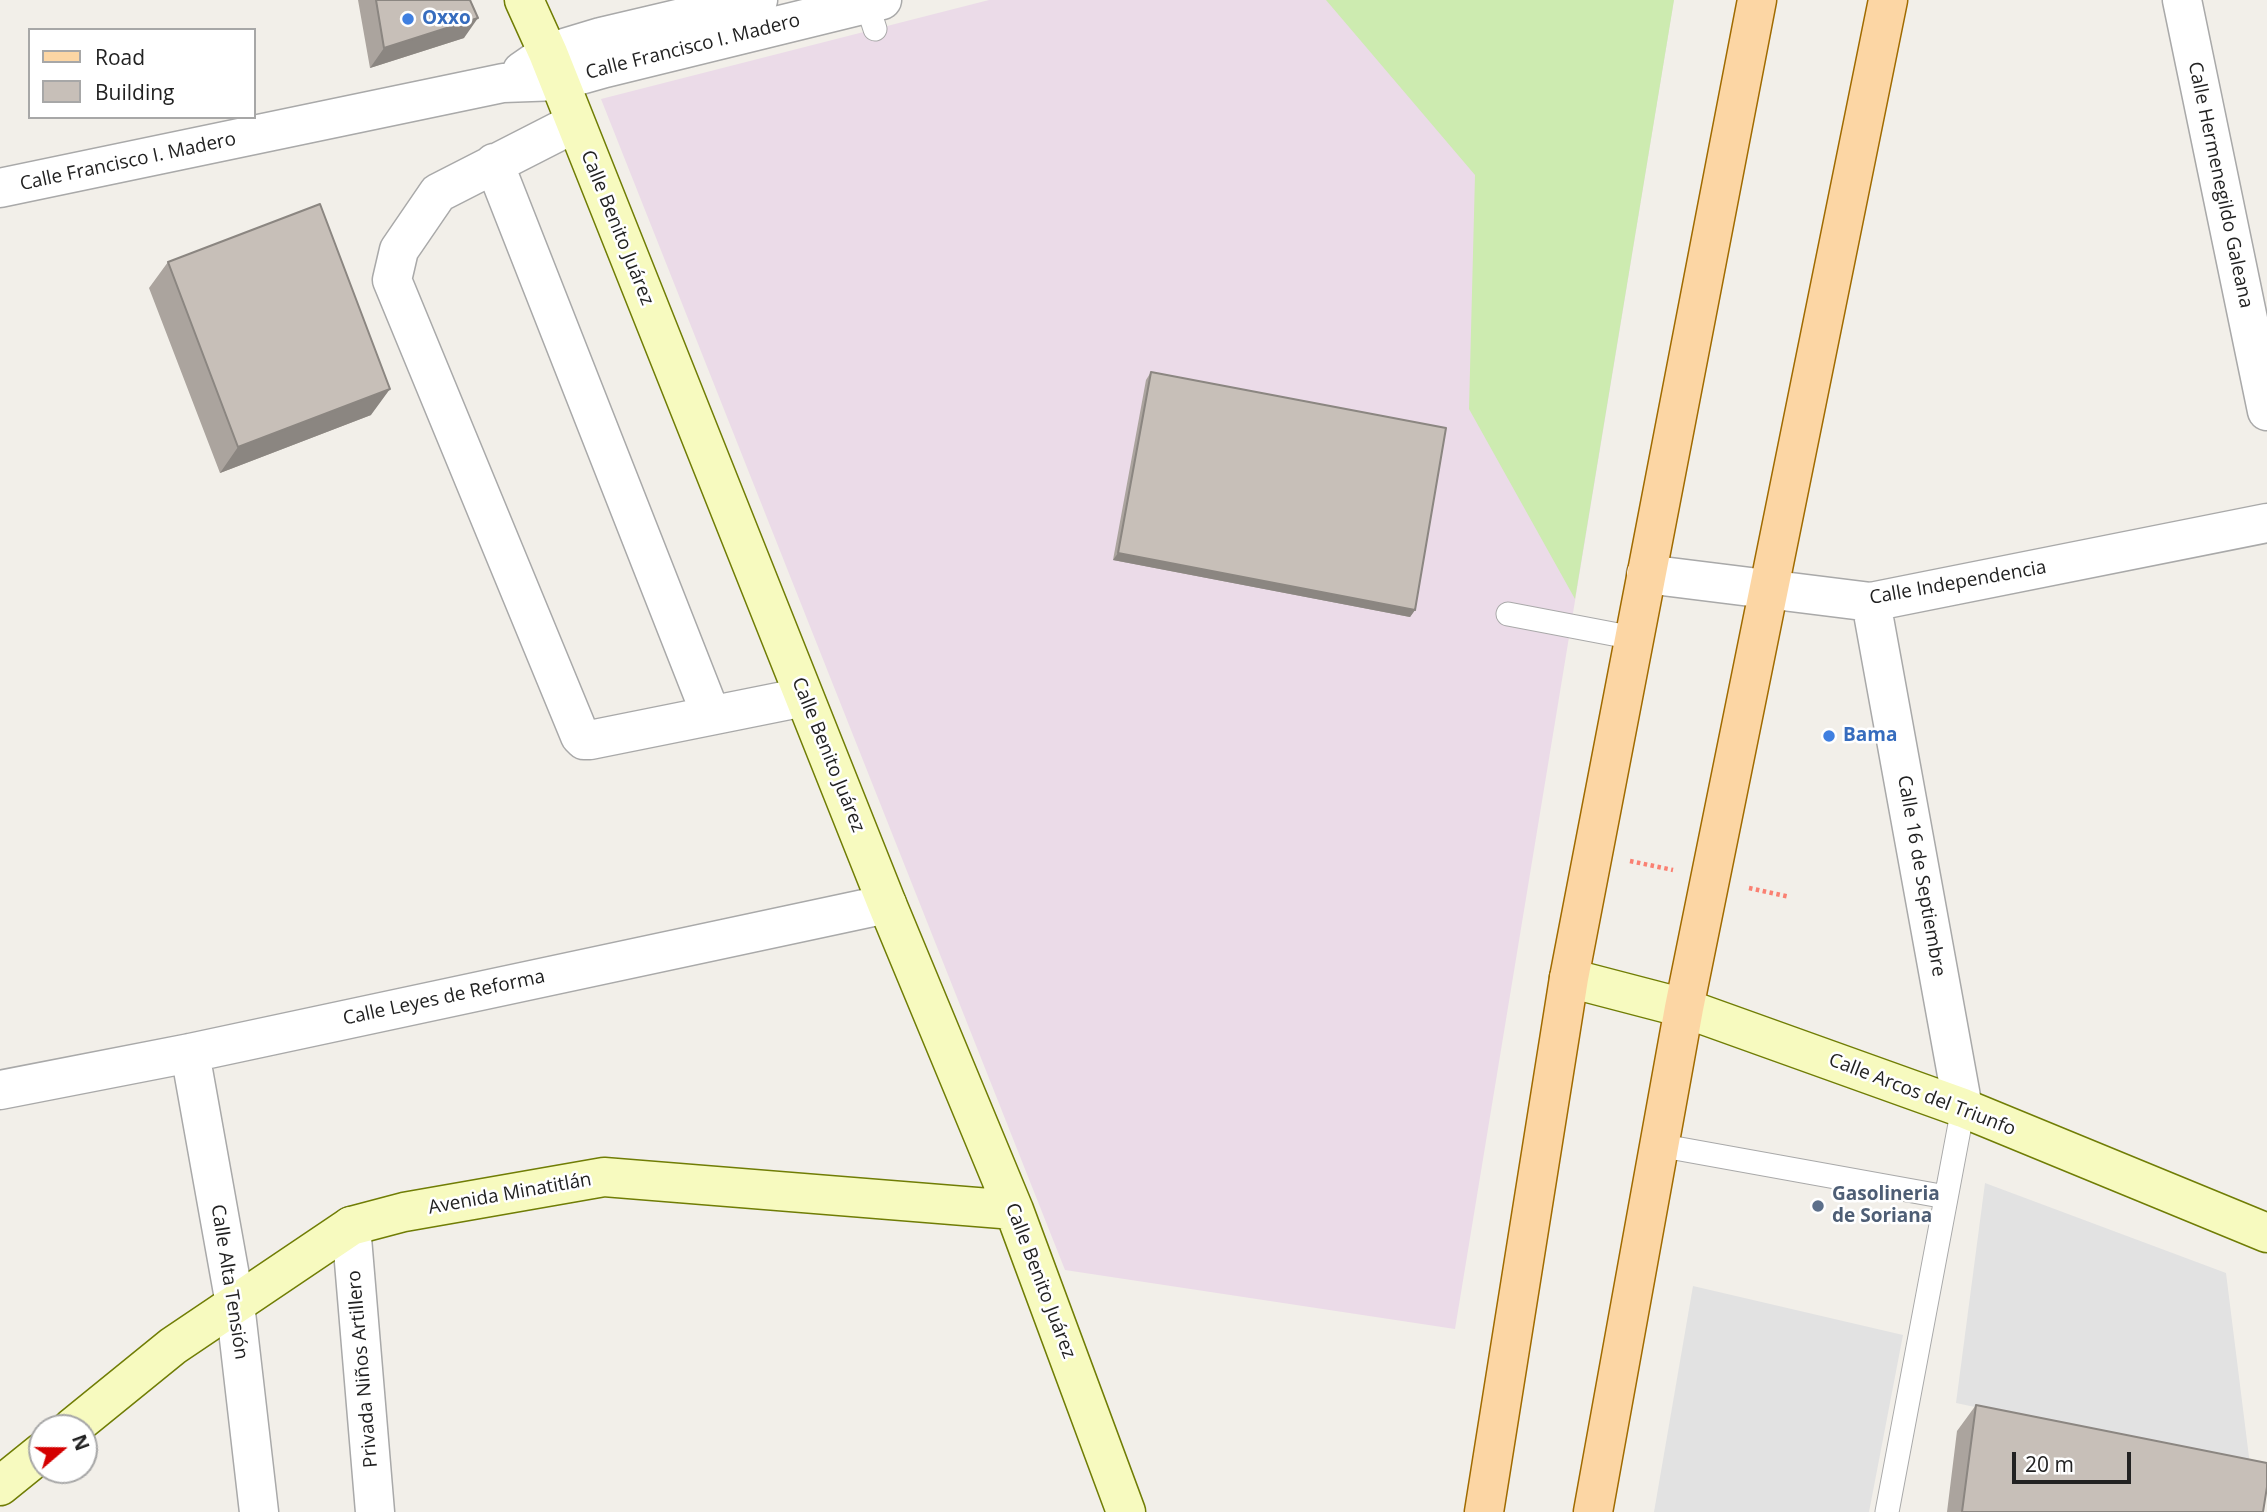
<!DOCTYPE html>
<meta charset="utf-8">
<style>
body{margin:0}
#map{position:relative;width:2267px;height:1512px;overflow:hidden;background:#f2efe9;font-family:"Open Sans",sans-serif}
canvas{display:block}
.legend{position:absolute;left:28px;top:28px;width:228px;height:91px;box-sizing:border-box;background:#fff;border:2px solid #a7a7a7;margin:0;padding:9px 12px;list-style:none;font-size:21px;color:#222}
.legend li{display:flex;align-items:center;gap:14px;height:35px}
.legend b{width:35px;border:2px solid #a7a7a7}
.north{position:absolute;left:28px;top:1414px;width:70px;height:70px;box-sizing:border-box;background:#fff;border:2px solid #a7a7a7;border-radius:50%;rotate:70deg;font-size:19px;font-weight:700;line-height:28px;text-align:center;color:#222}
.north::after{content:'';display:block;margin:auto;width:24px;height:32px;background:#d40000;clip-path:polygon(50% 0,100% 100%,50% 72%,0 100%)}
.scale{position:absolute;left:2012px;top:1452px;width:119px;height:32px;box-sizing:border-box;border:4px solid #222;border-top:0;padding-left:9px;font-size:21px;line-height:24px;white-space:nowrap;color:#222;-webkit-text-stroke:5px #fff;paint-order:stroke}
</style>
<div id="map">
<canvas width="2267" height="1512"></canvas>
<ul class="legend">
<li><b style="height:9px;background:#fcd6a4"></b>Road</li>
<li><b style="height:19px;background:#c7bfb8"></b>Building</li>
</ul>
<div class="north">N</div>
<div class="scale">20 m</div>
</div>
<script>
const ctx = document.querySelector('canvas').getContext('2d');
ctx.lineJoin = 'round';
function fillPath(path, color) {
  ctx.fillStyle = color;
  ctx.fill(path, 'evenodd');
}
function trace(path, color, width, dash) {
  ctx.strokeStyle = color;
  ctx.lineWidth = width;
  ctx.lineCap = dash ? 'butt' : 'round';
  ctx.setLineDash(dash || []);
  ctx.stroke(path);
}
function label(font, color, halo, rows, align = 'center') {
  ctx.font = font + ' "Open Sans",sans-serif';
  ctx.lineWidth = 5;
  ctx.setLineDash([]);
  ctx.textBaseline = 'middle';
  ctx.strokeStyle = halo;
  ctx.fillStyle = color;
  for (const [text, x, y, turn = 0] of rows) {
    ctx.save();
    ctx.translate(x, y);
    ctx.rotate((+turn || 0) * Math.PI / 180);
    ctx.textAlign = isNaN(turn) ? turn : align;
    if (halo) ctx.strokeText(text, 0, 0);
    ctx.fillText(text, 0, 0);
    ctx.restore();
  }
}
const industrial = new Path2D(`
 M989,0h685l-219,1329 -390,-59 -464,-1171z`);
const grass = new Path2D(`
 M1326,0h348l-99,599 -106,-190 6,-234z`);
const parking = new Path2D(`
 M1985,1183l241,90 24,192 -294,-62z
 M1693,1286l210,49 -34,177h-215z`);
const path = new Path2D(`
 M1630,861l43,9
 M1749,888l41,9`);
const lane = new Path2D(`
 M867,4l8,25
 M1508,614l126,24
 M1658,1145l288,52
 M1887,1512l76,-404`);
const street = new Path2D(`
 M2182,0l85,411
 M522,71l26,-18 53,-16 157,-37
 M575,123l-137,70 -39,57 -7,30 188,456 4,4h6l214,-43
 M494,163l217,552
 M0,188l503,-105 56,-2 46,-13 277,-68
 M1646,574l225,28 396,-79
 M1871,602l92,506
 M190,1053l45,251 24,208
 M0,1090l190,-37 697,-149
 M351,1226l24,286`);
const secondary = new Path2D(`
 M524,0l24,53 339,851 127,306 112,302
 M1569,978l115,30 279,100 304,125
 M72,1428l101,-82 178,-120 53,-14 200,-35 410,33
 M0,1486l42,-34`);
const primary = new Path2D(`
 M1484,1512l85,-534 188,-978
 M1593,1512l91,-504 204,-1008`);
const wall = new Path2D(`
 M358,0h112l-6,38 -94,30z
 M168,262l203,153 -151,58 -71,-185z
 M1151,372l264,238 -5,7 -297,-57 33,-180z
 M1976,1405l287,107h-316l10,-81z`);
const shadedWall = new Path2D(`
 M478,18l-14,20 -94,30 14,-20z
 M390,389l-19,26 -151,58 18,-26z
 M1118,553l297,57 -5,7 -297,-57z`);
const building = new Path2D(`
 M376,0h94l8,18 -94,30z
 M320,204l70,185 -152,58 -70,-185z
 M1151,372l295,56 -31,182 -297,-57z
 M1976,1405l291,58v24l-4,25h-301z`);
const markers = [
 [408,19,7,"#3f7fe0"],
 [1829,736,7,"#3f7fe0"],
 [1818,1206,7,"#5c6f8a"]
];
const shopNames = [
 ["Oxxo",422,19],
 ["Bama",1843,736]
];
const streetNames = [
 ["Calle Francisco I. Madero",693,47,-14],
 ["Calle Francisco I. Madero",128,162,-12],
 ["Calle Hermenegildo Galeana",2220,185,78],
 ["Calle Benito Juárez",617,228,68],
 ["Calle Independencia",1958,583,-10],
 ["Calle Benito Juárez",828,755,68],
 ["Calle 16 de Septiembre",1921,876,80],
 ["Calle Leyes de Reforma",444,998,-12],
 ["Calle Arcos del Triunfo",1922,1095,21],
 ["Avenida Minatitlán",510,1194,-10],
 ["Calle Benito Juárez",1040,1281,69],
 ["Calle Alta Tensión",229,1282,81],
 ["Privada Niños Artillero",363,1369,-95]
];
const serviceNames = [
 ["Gasolineria",1832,1195],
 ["de Soriana",1832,1217]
];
fillPath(industrial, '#ebdbe8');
fillPath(grass, '#cdebb0');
fillPath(parking, '#e2e2e2');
trace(lane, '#a9a9a9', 25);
trace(street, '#a9a9a9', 41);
trace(secondary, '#707d05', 41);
trace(primary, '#a06b00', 41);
trace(path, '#fa8072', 4.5, [3.5, 3.5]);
trace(lane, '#fff', 23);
trace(street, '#fff', 38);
trace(secondary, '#f7fabf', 38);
trace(primary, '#fcd6a4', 38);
fillPath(wall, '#aba49e');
fillPath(shadedWall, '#8b8681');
fillPath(building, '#c7bfb8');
trace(building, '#8b8681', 2);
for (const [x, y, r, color] of markers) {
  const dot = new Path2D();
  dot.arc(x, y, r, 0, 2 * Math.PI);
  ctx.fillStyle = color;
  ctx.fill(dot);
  trace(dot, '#fff', 2.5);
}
label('bold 19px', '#366cbe', '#fff', shopNames, 'left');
label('19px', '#222', '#fff', streetNames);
label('bold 19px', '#4e5e75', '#fff', serviceNames, 'left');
</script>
